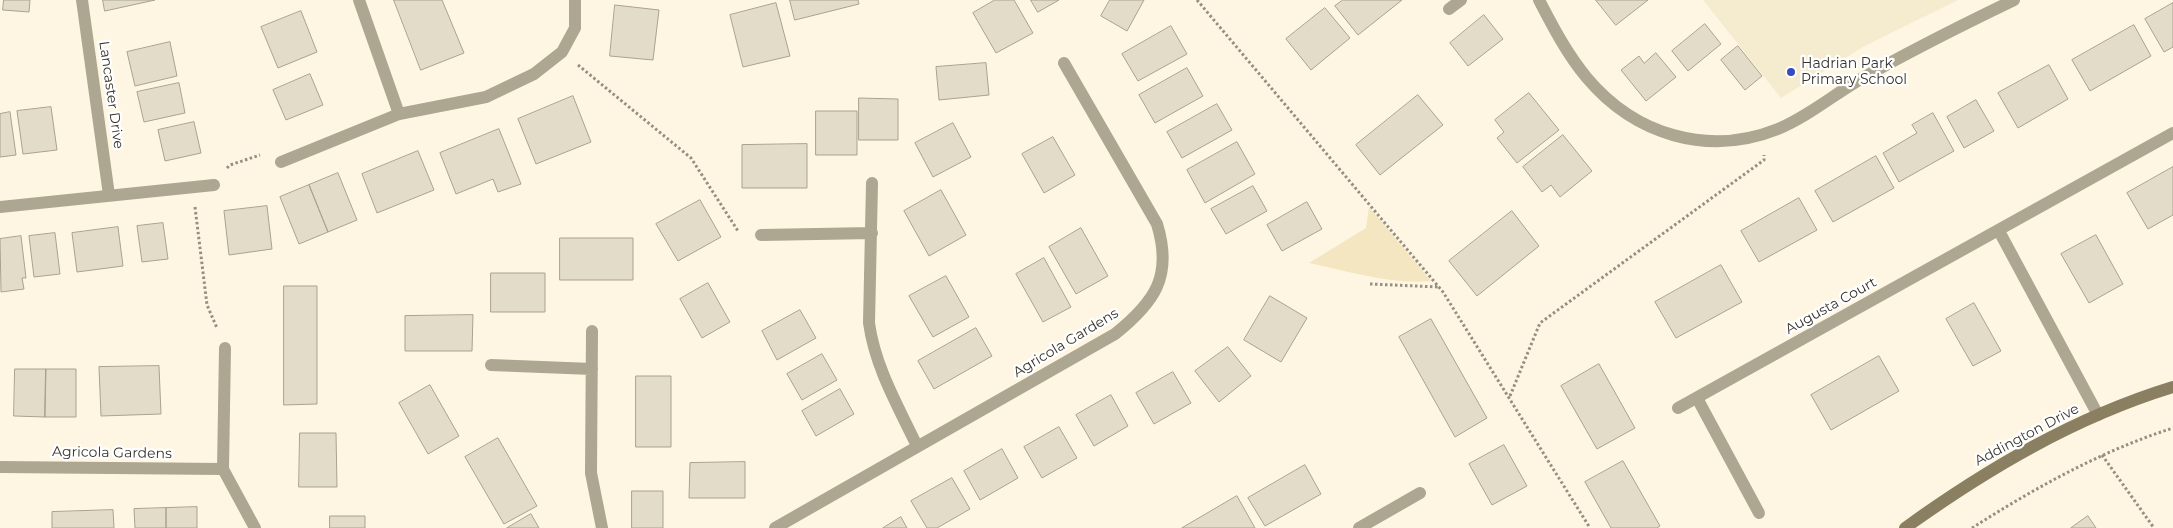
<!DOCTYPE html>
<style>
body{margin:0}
canvas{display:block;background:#fef6e2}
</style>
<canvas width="2173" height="528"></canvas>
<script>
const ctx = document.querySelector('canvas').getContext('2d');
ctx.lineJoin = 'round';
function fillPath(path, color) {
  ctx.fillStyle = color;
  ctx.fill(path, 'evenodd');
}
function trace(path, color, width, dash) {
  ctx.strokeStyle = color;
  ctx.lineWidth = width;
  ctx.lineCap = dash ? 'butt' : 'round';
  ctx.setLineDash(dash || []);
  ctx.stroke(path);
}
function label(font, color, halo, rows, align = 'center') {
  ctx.font = font + ' Montserrat,sans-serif';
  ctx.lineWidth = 4.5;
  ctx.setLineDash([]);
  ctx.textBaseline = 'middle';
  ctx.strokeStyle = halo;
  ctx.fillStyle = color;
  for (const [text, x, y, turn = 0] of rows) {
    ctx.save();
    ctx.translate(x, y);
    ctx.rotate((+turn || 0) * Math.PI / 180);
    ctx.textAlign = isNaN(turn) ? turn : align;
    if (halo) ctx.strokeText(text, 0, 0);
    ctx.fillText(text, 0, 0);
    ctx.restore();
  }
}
const built = new Path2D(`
 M1703,0h255l-95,47 -82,51z`);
const green = new Path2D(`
 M1369,207l62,74c-38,4 -84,-10 -122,-18l57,-35z`);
const building = new Path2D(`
 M4,0h26l-1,12 -26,-2z
 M103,0h52l-50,11z
 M394,0h48l22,53 -43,17z
 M790,0h68l1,4 -64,16z
 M995,0h19l19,33 -37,20 -23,-40z
 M1031,0h28l-21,12z
 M1110,0h34l-17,31 -26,-15z
 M1343,0h59l-44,35 -23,-29z
 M1596,0h52l-32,25z
 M776,3l14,53 -47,11 -13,-52z
 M2173,3v44l-9,5 -19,-33z
 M615,5l44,5 -6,50 -43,-4z
 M1325,8l25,30 -39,32 -25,-31z
 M301,11l16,41 -39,16 -17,-41z
 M1484,15l19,24 -35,27 -18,-23z
 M1705,24l16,20 -33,27 -16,-20z
 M2134,25l17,31 -61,35 -18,-31z
 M1171,26l16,28 -49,27 -16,-27z
 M170,42l7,34 -42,10 -8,-34z
 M1738,46l24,30 -17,14 -24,-30z
 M1656,53l20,24 -30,24 -25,-31 18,-14 5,7z
 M986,63l3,32 -50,5 -3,-33z
 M2049,65l19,34 -50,29 -20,-35z
 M1187,68l16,28 -48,27 -16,-28z
 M310,74l13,31 -37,15 -13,-30z
 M179,83l6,30 -41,9 -7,-30z
 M1529,93l30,37 -42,33 -20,-25 7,-6 -9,-12z
 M1418,95l25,30 -63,50 -24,-30z
 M573,96l18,46 -55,22 -18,-45z
 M859,98l39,1v41h-39z
 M1976,100l18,31 -30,17 -17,-31z
 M1217,104l15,26 -50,28 -15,-26z
 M51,107l6,43 -34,4 -6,-43z
 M816,111h41v44h-41z
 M10,112l6,43 -16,2v-43z
 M1933,113l21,38 -55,31 -16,-29 34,-20 -5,-8z
 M194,122l7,31 -36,8 -7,-31z
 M953,123l18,34 -38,20 -18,-34z
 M499,129l22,55 -23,8 -5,-13 -37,15 -16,-41z
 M1563,135l29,36 -32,26 -9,-12 -9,7 -19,-25z
 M1053,137l22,38 -31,18 -22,-39z
 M1237,142l18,32 -50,29 -18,-33z
 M807,144v44h-65v-43z
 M418,151l16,39 -57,23 -15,-39z
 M1876,156l18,32 -61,34 -18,-31z
 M2173,167v48l-25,14 -21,-36z
 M338,173l19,47 -29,12 -19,-47z
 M309,185l19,47 -29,12 -19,-47z
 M1253,186l14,25 -41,23 -15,-25z
 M941,190l25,45 -37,21 -25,-45z
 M1799,198l18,32 -58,32 -18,-31z
 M700,200l21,37 -43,24 -22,-37z
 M1307,202l15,27 -40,22 -15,-26z
 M267,206l5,43 -43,6 -5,-44z
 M1512,211l27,35 -62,50 -28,-35z
 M163,223l5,36 -26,3 -5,-36z
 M118,227l5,39 -46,6 -5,-39z
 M1081,228l27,48 -32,18 -27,-47z
 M55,233l5,41 -26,3 -5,-41z
 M2096,235l27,49 -34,19 -28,-49z
 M21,236l5,42h-4l2,11 -23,3 -1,-53z
 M560,238h73v42h-73z
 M1044,258l27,49 -28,15 -27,-48z
 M1721,265l21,37 -66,36 -21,-36z
 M491,273h54v39h-54z
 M946,276l23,41 -36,20 -24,-41z
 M708,283l22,39 -28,16 -22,-39z
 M284,286h33v118l-33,1z
 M1270,296l37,22 -26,44 -37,-22z
 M1974,303l27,48 -28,15 -27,-47z
 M800,310l16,28 -39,22 -15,-29z
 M473,315l-1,36h-67v-35z
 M1431,319l56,99 -32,19 -56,-100z
 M976,328l16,28 -58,33 -16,-28z
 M1228,347l23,29 -32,26 -24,-31z
 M822,354l15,26 -35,20 -15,-26z
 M1879,356l20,35 -68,39 -20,-35z
 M1599,364l36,64 -38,21 -36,-63z
 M159,366l2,48 -60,2 -2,-49z
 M15,369h31l-1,48 -31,-1z
 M46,369h30v48h-31z
 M1173,372l18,31 -37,21 -18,-31z
 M636,376h35v71h-35z
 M430,385l29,51 -31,18 -29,-51z
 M840,389l14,25 -38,22 -14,-25z
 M1111,395l17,31 -34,20 -18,-31z
 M1059,427l18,31 -35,20 -18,-31z
 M300,433h36l1,54h-38z
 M498,438l39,68 -33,18 -39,-67z
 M1504,445l23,41 -35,19 -23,-41z
 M1002,449l16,29 -38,22 -16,-29z
 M1623,461l37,65 -3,2h-46l-26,-46z
 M745,462v36h-56l1,-35z
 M1305,465l16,29 -56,32 -17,-28z
 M952,478l18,31 -33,19h-10l-16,-27z
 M632,491h31v37h-31z
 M1237,496l18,32h-73z
 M197,507v21h-31v-20z
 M166,508v20h-31l-1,-19z
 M113,510l1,18h-62v-16z
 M531,514l8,14h-32z
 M330,516h35v12h-35z
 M2088,516l8,12h-25z
 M901,517l6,11h-24z`);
const path = new Path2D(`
 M1197,0l246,292 147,236
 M578,65l113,93 47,73
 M227,168l3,-3 30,-10
 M195,207l12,98 10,23
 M1370,284l69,3
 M1510,396l30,-73 224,-163v-5
 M2102,455l52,73
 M1972,528c63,-40 129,-77 201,-100`);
const lane = new Path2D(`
 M1697,398l62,115`);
const street = new Path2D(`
 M82,0l27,195
 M359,0l40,114
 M1539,0c14,27 28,54 48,78 48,57 121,79 191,51 29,-12 54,-33 81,-49 51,-29 103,-55 155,-80
 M1449,9l12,-9
 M281,162l118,-48 87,-17 48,-23 28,-22 13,-24v-28
 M872,183l-3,140c6,44 29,83 48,123
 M0,207l214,-22
 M1999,231l99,184
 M761,235l111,-2
 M592,331l-1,142 11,55
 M491,365l101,4
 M1678,408l495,-275
 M0,467l223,2 32,59
 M223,469l2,-121
 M775,528l340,-194c40,-32 58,-58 42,-110l-93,-161
 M1359,528l61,-35`);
const secondary = new Path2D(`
 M1905,528c82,-59 170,-111 268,-141`);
const markers = [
 [1791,72,5,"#384bbd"]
];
const poiNames = [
 ["Hadrian Park",1801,64],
 ["Primary School",1801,80]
];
const streetNames = [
 ["Lancaster Drive",111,95,82],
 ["Augusta Court",1831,306,-29],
 ["Agricola Gardens",1066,343,-31],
 ["Addington Drive",2027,435,-28],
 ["Agricola Gardens",112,453,1]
];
fillPath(built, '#f5ebcf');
fillPath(green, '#f3e6c1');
fillPath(building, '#e3dcc9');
trace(building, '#a9a28f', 1);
trace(path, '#958f82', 3, [2.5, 2.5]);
trace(lane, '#ada691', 12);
trace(street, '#ada691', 12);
trace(secondary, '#8a7f60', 12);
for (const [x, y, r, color] of markers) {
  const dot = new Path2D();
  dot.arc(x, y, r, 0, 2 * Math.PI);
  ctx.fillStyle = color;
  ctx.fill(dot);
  trace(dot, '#fff', 2);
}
label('14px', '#37342d', '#fff', poiNames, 'left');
label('14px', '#37342d', '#fff', streetNames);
</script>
